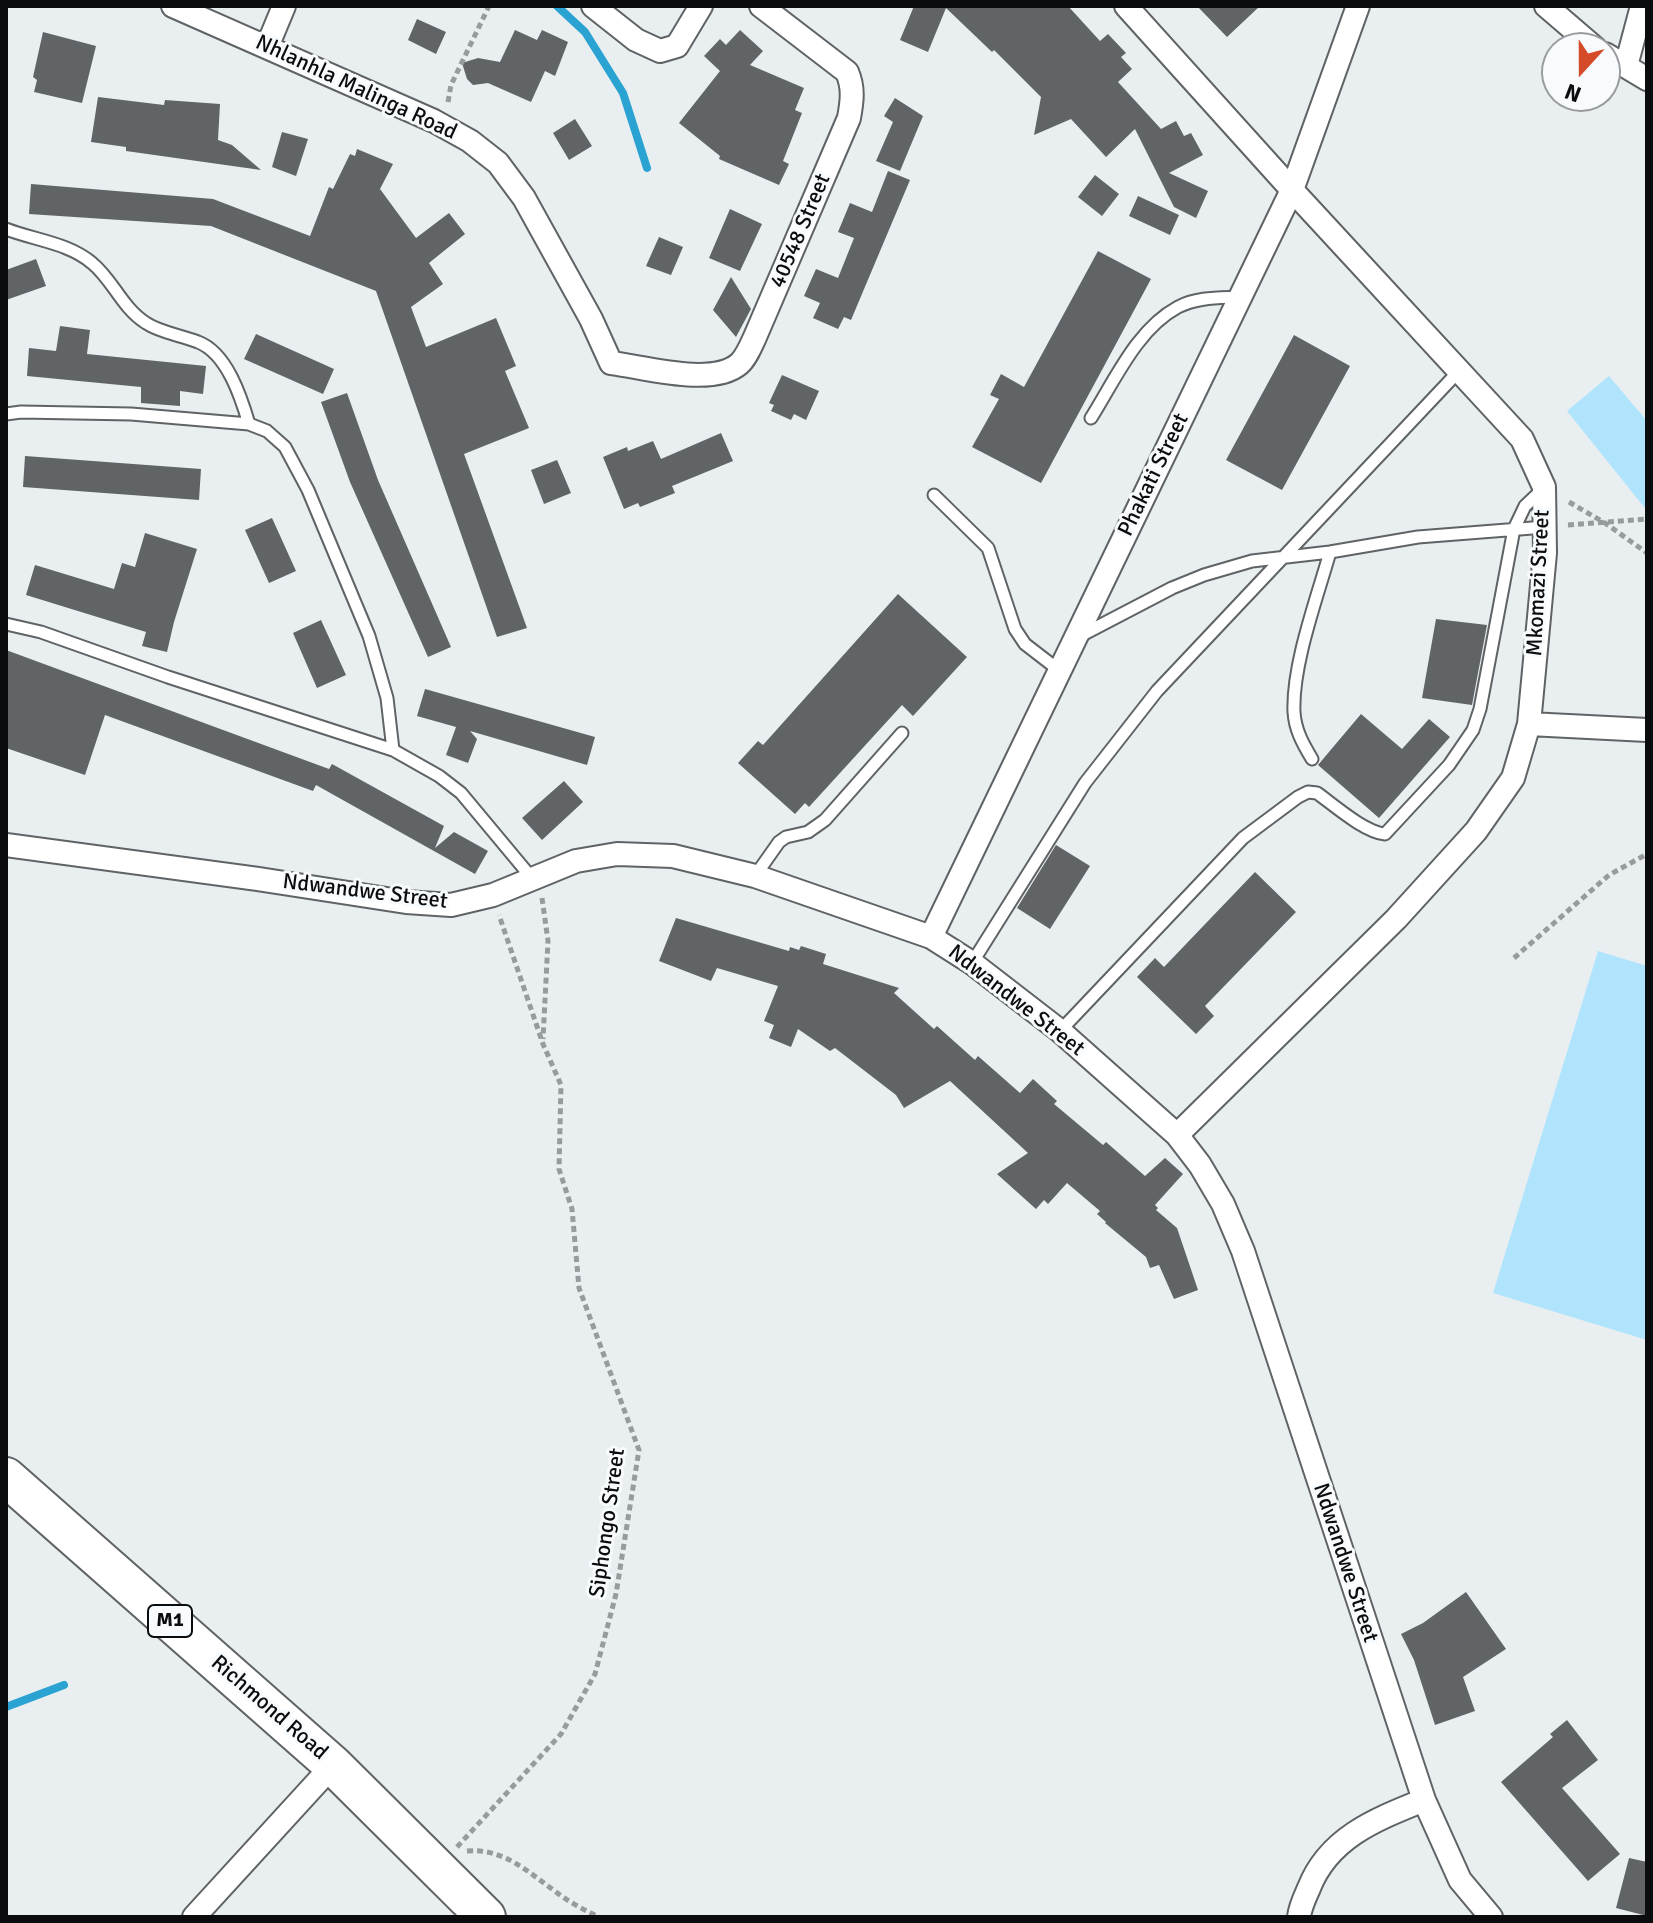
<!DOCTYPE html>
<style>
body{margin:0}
#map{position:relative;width:1653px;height:1923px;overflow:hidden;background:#e9eef1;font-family:Signika,sans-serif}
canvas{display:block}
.frame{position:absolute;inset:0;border:8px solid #0b0c0d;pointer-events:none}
.north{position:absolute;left:1541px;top:32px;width:80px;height:80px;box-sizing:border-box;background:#f7fbfe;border:2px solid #999b9e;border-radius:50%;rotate:201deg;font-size:22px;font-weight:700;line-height:32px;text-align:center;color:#0b0c0d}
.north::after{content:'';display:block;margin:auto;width:28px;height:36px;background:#d54b29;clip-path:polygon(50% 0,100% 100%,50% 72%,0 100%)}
</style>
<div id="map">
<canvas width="1653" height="1923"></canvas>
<div class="frame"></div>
<div class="north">N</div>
</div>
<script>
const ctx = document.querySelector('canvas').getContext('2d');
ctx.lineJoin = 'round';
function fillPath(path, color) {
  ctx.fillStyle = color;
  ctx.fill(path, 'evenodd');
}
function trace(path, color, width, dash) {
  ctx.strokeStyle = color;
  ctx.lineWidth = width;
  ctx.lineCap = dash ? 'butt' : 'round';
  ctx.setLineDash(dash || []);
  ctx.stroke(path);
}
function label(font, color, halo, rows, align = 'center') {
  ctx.font = font + ' Signika,sans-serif';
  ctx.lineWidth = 6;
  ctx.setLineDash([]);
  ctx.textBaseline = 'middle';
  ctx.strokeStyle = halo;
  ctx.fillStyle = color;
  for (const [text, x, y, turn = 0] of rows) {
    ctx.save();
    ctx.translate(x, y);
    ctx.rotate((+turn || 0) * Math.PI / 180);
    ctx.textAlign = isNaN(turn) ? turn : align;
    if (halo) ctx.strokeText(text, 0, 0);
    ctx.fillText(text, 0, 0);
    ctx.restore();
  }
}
const green = new Path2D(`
 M1609,376l38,45v84l-3,2 -77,-96z
 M1598,951l49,15v374l-154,-47z`);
const stream = new Path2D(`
 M557,6l28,26 38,61 24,75
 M6,1707l58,-22`);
const building = new Path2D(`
 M914,6h154l32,35 8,-7 18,19 -5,4 11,12 -14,13 43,47 15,-8 8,15 7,-3 12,22 -34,18 39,18 -12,27 -22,-11 -39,-78 -29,28 -35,-38 -37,16 7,-38 -47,-47 -2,2 -46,-44 -18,44 -28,-12z
 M1197,6h63l-33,31z
 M417,19l29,13 -10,22 -28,-14z
 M515,30l22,10 5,-10 26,12 -13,34 -10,-5 -14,31 -43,-19 -15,2 -6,-6 -5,-16 16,-5 22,4z
 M740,30l23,21 -13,14 54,23 -9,22 7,3 -19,48 6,3 -10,21 -60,-26 1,-3 -41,-33 41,-52 -16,-15 16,-17 6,6z
 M43,32l53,14 -14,57 -48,-11 3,-12 -4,-3z
 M98,97l66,8 1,-5 55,4 -2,36 14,5 29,25 -135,-19v-4l-35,-5z
 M895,98l28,18 -23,55 -24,-10 17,-39 -9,-6z
 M575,119l17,27 -23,14 -16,-27z
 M282,132l26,7 -12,37 -24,-9z
 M357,149l36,15 -13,25 36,49 33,-25 16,21 -36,29 14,21 -32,23 15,40 70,-29 20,48 -11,5 24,57 -65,26 63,174 -30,9 -121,-346 -165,-65 -182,-12 2,-30 182,15 97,37 19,-49 4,2 17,-35 5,2z
 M888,171l22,9 -59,140 -7,-3 -6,12 -25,-11 7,-15 -16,-7 12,-27 22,9 16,-40 -16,-6 12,-29 22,9z
 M1095,175l24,19 -17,22 -24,-19z
 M1138,196l41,19 -9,20 -41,-19z
 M730,209l32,15 -22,47 -31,-13z
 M659,237l24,10 -12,28 -25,-9z
 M1098,251l53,28 -110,204 -69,-36 27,-48 -9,-4 11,-21 23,13z
 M36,259l10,27 -40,14v-30z
 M731,277l20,32 -15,28 -23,-27z
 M60,326l30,4 -3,24 119,12 -3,28 -23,-3v15l-39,-3v-16l-114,-11 2,-28 27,3z
 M256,334l78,35 -11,25 -79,-35z
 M1294,335l56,31 -68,124 -56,-30z
 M782,375l37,16 -13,29 -12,-6 -3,6 -20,-9 3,-6 -5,-2z
 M347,393l31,87 73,167 -23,10 -78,-175 -29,-80z
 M721,433l12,28 -61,25 3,7 -35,14 -2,-4 -14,6 -21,-52 24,-10 1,4 25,-10 8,18z
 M25,456l176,13 -2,31 -176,-13z
 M557,460l14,33 -27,11 -13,-34z
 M272,518l24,53 -27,12 -24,-53z
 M145,533l52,16 -23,73 -7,30 -25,-6 4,-14 -120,-37 9,-30 79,24 8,-26 13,4z
 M898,594l69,63 -54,59 -11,-11 -93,102 -4,-4 -10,11 -57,-51 20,-22 5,4z
 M1436,619l51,6 -15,80 -50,-7z
 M321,620l25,55 -29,13 -24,-55z
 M6,650l323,119 3,-5 112,62 -9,22 19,-16 34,19 -13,23 -159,-89 -3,6 -208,-76 -20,60 -79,-27z
 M425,689l170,48 -8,28 -117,-34 7,8 -9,24 -22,-8 10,-28 -39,-11z
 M1361,714l41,35 27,-30 21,18 -71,81 -61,-53z
 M564,781l19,21 -41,38 -20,-22z
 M1056,845l34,21 -40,63 -33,-21z
 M1255,872l41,40 -91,94 9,10 -18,18 -59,-57 18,-19 9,9z
 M676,918l113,33 1,-4 9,3 2,-4 25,8 -3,10 76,24 -5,5 40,36 3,-3 38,34 3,-4 42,37 13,-14 24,22 -3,3 49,41 3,-3 39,34 20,-18 18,16 -28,31 3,3 -2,2 21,18 21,62 -24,9 -15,-34 -9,3 -4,-11 -41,-34 1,-1 -9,-8 3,-3 -33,-28 -19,21 -4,-4 -8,9 -39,-35 31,-21 -78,-72 -46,27 -8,-13 -61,-47 -5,3 -32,-22 -7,18 -22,-9 5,-13 -10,-4 14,-35 -61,-18 -6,13 -52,-20z
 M1466,1592l40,57 -43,28 12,34 -40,14 -21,-65 -13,-26 22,-11z
 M1567,1720l31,40 -36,28 58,66 -32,27 -87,-99 52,-45 -3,-3z
 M1629,1858l18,4v54l-31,-8z`);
const path = new Path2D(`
 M448,102l3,-17 38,-79
 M1569,502l36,21 42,30
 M1568,525l79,-6
 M542,898l6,43 -5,98
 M1514,958l95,-83 38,-21
 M457,1847l104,-113 34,-60 21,-80 23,-144 -60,-162 -7,-79 -13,-40 2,-84 -18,-41 -44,-129
 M467,1851c37,-3 61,21 89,41 13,10 28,18 43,25`);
const service = new Path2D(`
 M6,229c28,11 63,14 86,34 21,17 30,45 54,60 15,10 35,12 52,19 29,11 43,55 51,82
 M6,414l15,-2 110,2 118,10 18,7 18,16 23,43 61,146 18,62 6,52
 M1091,418c24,-38 46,-89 87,-111 19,-10 41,-9 61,-10
 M934,495l54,53 27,81 10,15 35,27
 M6,624l35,8 127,45 225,73 46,26 22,17 70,84
 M1080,636l92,-48 32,-13 48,-14 78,-9 88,-15 127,-10
 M1312,759c-9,-15 -17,-29 -18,-47 -2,-47 23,-114 36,-160
 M755,876l24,-34 7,-5 22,-5 17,-12 77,-87
 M972,963l113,-180 72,-92 302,-320
 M1060,1031l183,-193 55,-41 10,-5 9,1c17,12 47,39 68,41l64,-69 24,-35 7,-21 34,-180 11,-23 19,-18`);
const minor = new Path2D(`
 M173,6l261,115 36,20 28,22 26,35 67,121 20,44c33,4 101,24 128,1 7,-6 12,-18 16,-27l94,-219c3,-17 5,-30 -2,-46l-86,-66
 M593,6l43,34 24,11 17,-5 24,-40
 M1126,6l166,184 230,249 22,48 1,66 -16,171 -16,54 -37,53 -80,88 -219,216
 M1546,6l49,42
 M267,47l17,-41
 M1605,54l42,25
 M1626,66l16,-60
 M1529,724l118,6
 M6,845l252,34 148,23 45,3 42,-10 83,-34 41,-7 56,2 82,20 176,61 41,26 88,68 117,104 23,30 23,39 20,47 181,549 36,80 31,37
 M931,937l361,-747 66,-184
 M194,1917l139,-152
 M1299,1917c1,-10 6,-20 10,-29 20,-51 68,-69 115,-88`);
const trunk = new Path2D(`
 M6,1477l327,288 153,152`);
const shields = [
 [170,1621,44]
];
const shieldNames = [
 ["M1",170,1621]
];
const streetNames = [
 ["Nhlanhla Malinga Road",356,88,25],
 ["40548 Street",801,231,-67],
 ["Phakati Street",1154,475,-64],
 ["Mkomazi Street",1539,583,-87],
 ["Ndwandwe Street",365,892,7],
 ["Ndwandwe Street",1016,1001,38],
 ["Siphongo Street",608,1523,-82],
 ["Ndwandwe Street",1345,1563,72],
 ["Richmond Road",269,1708,41]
];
fillPath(green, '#b0e4fd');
trace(stream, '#2aa3d2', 8);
fillPath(building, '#606467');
trace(service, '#5f6365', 15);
trace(minor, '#5f6365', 26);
trace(trunk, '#5f6365', 42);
trace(path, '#989b9d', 5, [6, 4]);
trace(service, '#fff', 11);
trace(minor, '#fff', 22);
trace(trunk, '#fff', 38);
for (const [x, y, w] of shields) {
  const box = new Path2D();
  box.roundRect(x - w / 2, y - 16, w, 32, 6);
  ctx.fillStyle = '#f7fbfe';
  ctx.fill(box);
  trace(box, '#0b0c0d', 2);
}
label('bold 20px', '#0b0c0d', null, shieldNames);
label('22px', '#0b0c0d', '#f7fbfe', streetNames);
</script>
